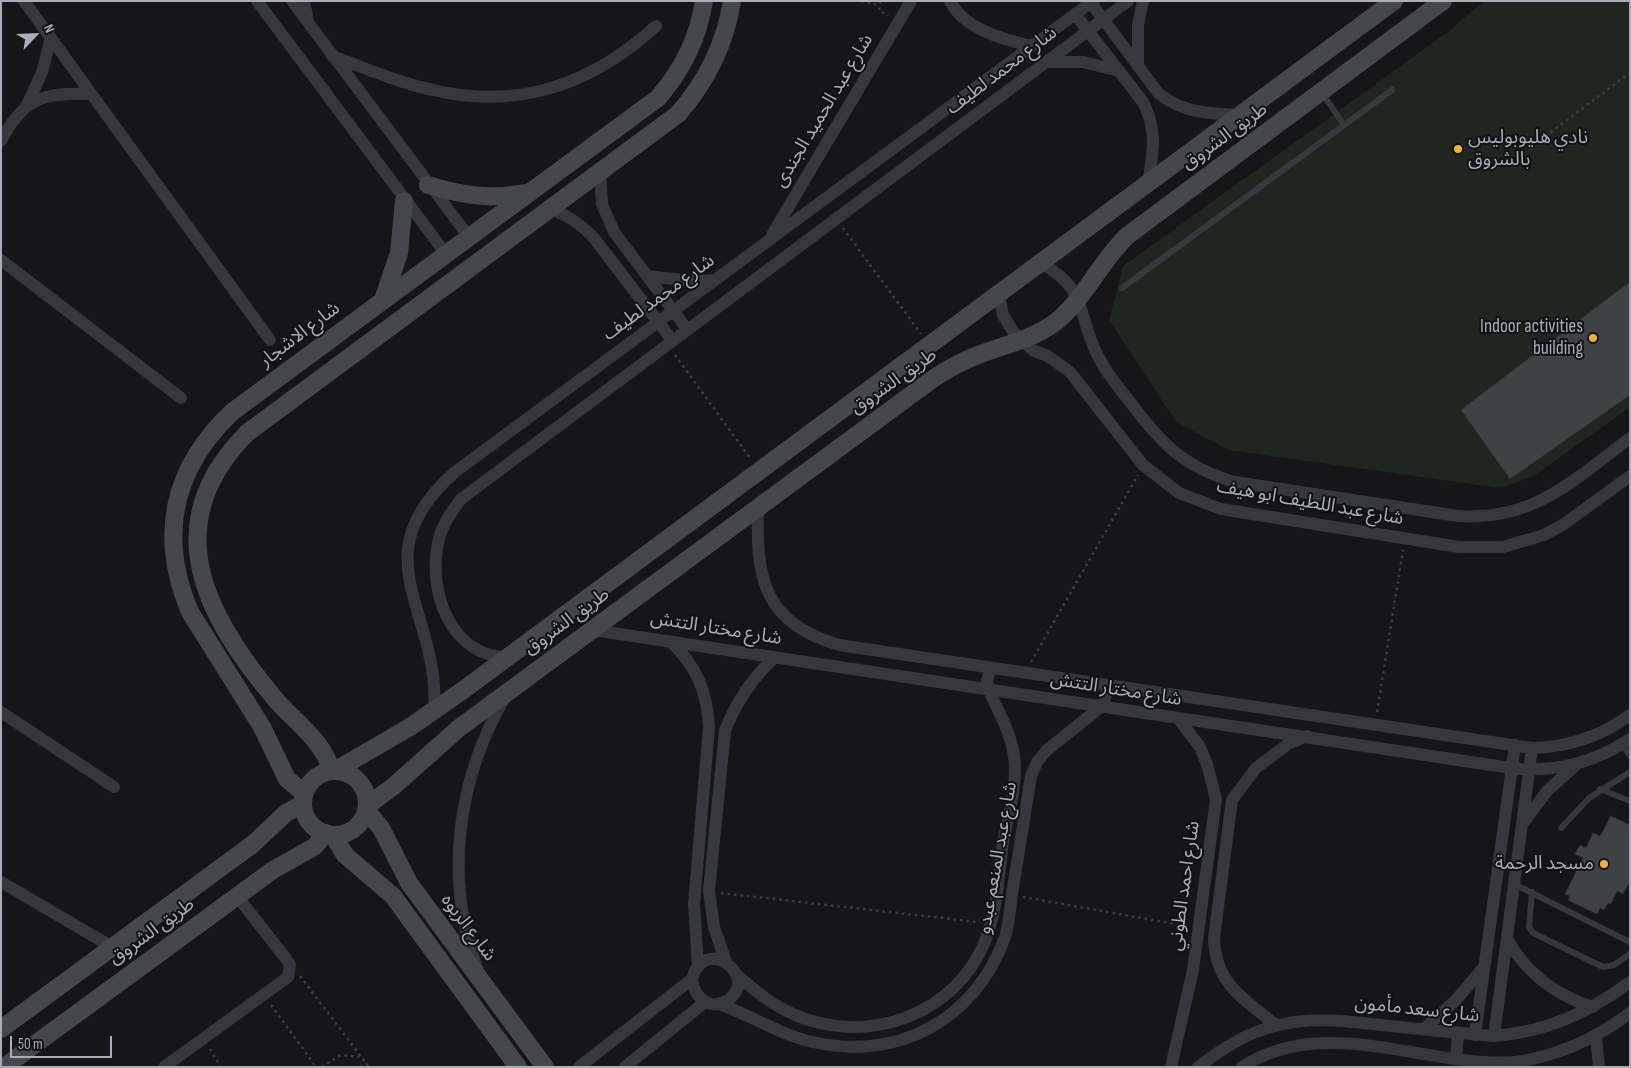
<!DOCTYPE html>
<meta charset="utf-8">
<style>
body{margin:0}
#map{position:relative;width:1631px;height:1068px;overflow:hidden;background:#161618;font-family:"Sofia Sans Condensed",sans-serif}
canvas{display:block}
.frame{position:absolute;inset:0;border:2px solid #a8adb8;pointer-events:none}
.north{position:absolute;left:10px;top:10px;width:50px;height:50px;-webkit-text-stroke:4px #111113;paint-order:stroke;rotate:65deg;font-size:14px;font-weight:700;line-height:20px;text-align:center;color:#a8adb8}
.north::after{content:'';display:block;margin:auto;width:18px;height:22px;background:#a8adb8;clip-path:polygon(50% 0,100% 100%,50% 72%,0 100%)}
.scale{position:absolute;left:10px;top:1036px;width:102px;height:22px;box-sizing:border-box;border:2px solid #a8adb8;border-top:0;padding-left:6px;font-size:15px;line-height:18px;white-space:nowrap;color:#a8adb8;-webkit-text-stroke:4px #111113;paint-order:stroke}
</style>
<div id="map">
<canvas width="1631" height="1068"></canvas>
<div class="frame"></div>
<div class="north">N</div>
<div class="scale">50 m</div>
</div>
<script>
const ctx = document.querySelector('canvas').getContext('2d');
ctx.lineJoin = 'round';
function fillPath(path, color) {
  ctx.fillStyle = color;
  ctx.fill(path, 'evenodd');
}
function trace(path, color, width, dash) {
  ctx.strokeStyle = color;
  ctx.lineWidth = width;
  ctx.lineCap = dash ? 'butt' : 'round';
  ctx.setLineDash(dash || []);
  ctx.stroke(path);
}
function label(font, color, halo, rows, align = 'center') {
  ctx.font = font + ' "Sofia Sans Condensed","Noto Sans Arabic",sans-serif';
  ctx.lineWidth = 4;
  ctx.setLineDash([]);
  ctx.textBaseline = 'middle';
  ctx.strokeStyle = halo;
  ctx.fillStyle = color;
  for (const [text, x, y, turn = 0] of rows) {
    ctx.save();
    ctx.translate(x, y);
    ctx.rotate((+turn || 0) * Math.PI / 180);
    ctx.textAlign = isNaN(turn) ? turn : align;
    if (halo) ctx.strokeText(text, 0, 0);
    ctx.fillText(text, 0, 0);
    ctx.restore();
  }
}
const green = new Path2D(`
 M1484,1h146v406l-98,70 -32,11 -272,-38 -52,-28 -67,-102 14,-54 325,-234z`);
const building = new Path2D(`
 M1630,282v113l-120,84 -49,-69z
 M1611,816l19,9v56l-7,13 -6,-3 -6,13 -3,-1 -4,7 -4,-2 -3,6 -29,-14 2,-4 -5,-2 18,-36 -8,-4 5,-9 6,3 7,-15 7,3z`);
const path = new Path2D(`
 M861,1l17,4
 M880,1l-1,10 9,4
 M1540,140l90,-67
 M843,228l78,106
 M675,355l75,103
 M1031,662l107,-187
 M1377,712l26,-162
 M721,893l257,29
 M1023,897l164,29
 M300,976l69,91
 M271,1005l45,62
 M210,1049l11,18
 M322,1067l18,-12 21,2
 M360,1067l6,-4`);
const lane = new Path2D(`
 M1322,93l22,32
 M1122,288l270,-198
 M1622,744l8,12
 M1600,789l30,12
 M1561,828l28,-30 41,-26
 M1514,884l116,58
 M1532,892l-3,35 4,6 70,34 11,-2 16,-11`);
const street = new Path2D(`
 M24,1l246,339
 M257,1l189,253
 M292,1l177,236
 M304,1l4,20
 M950,1c14,28 54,39 82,45
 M1091,3l68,91c27,20 49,19 81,21
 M1075,14l68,88c15,30 10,50 5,82
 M332,56c33,12 67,27 101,34 86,20 158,-5 223,-64
 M1046,62h37l36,9
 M1138,65v-40l5,-24
 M27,105l15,-33 9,-34
 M1,141c22,-43 43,-49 90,-47
 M600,173l2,31 12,28 73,97
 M551,209c18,7 30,15 43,29l78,102
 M773,233l138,-232
 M1,260l180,138
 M1041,263c44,24 37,48 54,87 8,18 20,33 32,48 32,43 55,69 108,84l223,34c76,5 114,-35 172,-78
 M647,276l45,5 23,-1
 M999,295l4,20 11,18 20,18 14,5 22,16 73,93 36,28 42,16 238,38h44l41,-12 20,-11 66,-48
 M758,507c-2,72 5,115 81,138l693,103c37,-1 68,-11 98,-33
 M593,630l918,138c42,5 84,-5 119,-29
 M670,641c26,24 37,50 39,86l-15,177 4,63
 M507,657c-57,-1 -79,-66 -69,-114 3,-17 13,-30 23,-44l667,-498
 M434,710c7,-98 -76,-153 21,-238l638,-471
 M1,712l113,75
 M1524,822l23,-31 29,-26
 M1,882l111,65
 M1507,939c20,35 48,56 86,68
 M726,962l-12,-35 -5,-36 16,-160c11,-29 27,-53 50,-74
 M477,968c-33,-90 -20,-188 28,-271
 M736,974c18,16 36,31 59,41 66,28 147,6 183,-59 19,-33 20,-77 25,-114 5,-26 15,-58 11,-86 -3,-23 -16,-45 -25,-66l-2,-9 4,-13
 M719,1004c32,11 61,31 94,38 85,20 163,-23 192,-105 5,-15 5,-33 8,-49 6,-37 12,-74 18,-112l6,-14 10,-12 55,-44 5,-14 -1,-7
 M1276,1025c-32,-26 -61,-41 -62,-87l18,-138 24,-32 32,-24 19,-8
 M1424,1029l32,-29 28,-33
 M1475,1035l40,-290
 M1494,1036l38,-288
 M1596,1037l3,30
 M1456,1059l2,-26
 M164,1067l124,-90 2,-12 -3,-5 -50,-64
 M579,1067l113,-88c12,-46 69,-2 36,21 -18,12 -34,-3 -36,-21
 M625,1067l80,-65
 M1171,1067l22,-97 23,-171 -9,-35 -7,-17 -22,-29
 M1198,1067c24,-18 48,-34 77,-41 35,-10 70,-5 106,-1 38,4 75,8 113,11 52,-4 94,-23 136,-54
 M1242,1067c84,-54 184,1 273,-5 44,-6 80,-23 115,-49`);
const secondary = new Path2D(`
 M428,185c33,10 63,15 97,8
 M383,300l16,-47 5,-52
 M336,770l74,-43 52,-36 932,-690
 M303 803a32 32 0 1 1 64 0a32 32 0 1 1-64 0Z
 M331,771c-6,-29 -37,-50 -55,-71 -71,-84 -120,-176 -29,-267l431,-319c29,-33 47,-69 54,-113
 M304,793l-17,-14 -25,-52 -72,-115c-32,-76 -18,-143 42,-200l426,-314c25,-29 40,-59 46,-97
 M367,806l28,-21 64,-57 475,-350c14,-9 28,-17 44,-23 26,-10 52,-15 75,-31 31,-23 46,-61 74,-88l316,-235
 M366,810l15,18 28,55 136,184
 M333,835l12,20 48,41 125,171
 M1,1029l252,-185 33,-31 17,-9
 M4,1067l269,-197 41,-23 12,-14`);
const markers = [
 [1458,149,5,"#f2b134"],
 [1593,338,5,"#f2b134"],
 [1604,864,5,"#f2b134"]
];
const streetNames = [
 ["شارع محمد لطيف",1002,71,-37],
 ["شارع عبد الحميد الجندى",824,111,-59],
 ["طريق الشروق",1225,137,-36],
 ["شارع محمد لطيف",659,298,-36],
 ["شارع الاشجار",300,335,-37],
 ["طريق الشروق",894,382,-35],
 ["شارع عبد اللطيف ابو هيف",1310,503,10],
 ["طريق الشروق",567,622,-36],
 ["شارع مختار التتش",716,629,9],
 ["شارع مختار التتش",1116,690,9],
 ["شارع عبد المنعم عبدو",998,858,-80],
 ["شارع احمد الطوني",1185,886,-82],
 ["شارع الربوه",468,928,53],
 ["طريق الشروق",152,932,-36],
 ["شارع سعد مأمون",1417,1010,6]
];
const poiNames = [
 ["نادي هليوبوليس",1468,138,"left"],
 ["بالشروق",1468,160,"left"],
 ["Indoor activities",1583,327],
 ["building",1583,349],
 ["مسجد الرحمة",1594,864]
];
fillPath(green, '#1e261f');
fillPath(building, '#404145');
trace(building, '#303034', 1);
trace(path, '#3d3f44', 2.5, [2.5, 4]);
trace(lane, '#37383d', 6);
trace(street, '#37383d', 12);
trace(secondary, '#45474d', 18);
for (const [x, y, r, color] of markers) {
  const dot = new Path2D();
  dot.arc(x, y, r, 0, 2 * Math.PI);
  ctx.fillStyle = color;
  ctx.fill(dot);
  trace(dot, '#111113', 2);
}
label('19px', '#a8adb8', '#111113', streetNames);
label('19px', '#a8adb8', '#111113', poiNames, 'right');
</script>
